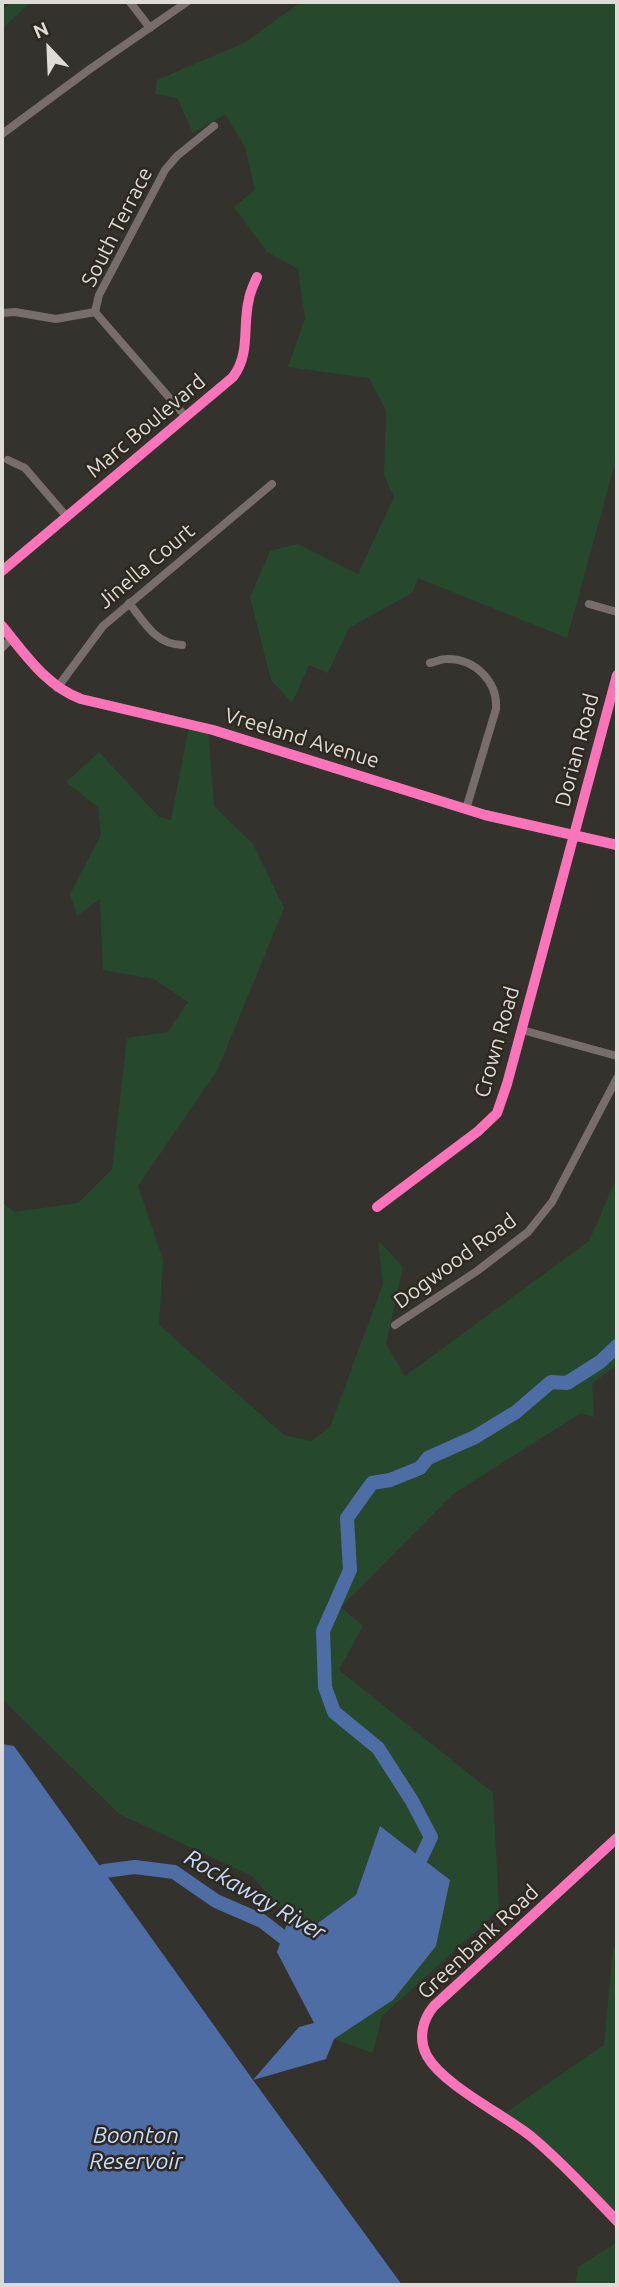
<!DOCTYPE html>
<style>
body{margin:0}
#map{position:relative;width:619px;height:2287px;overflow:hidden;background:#34322d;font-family:Ubuntu,sans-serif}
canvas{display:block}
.frame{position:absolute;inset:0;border:4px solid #dedbd6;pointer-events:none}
.north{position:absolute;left:14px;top:14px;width:70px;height:70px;-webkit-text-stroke:5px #2d2920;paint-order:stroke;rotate:337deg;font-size:19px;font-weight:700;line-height:28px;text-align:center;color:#dedbd6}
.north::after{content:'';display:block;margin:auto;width:24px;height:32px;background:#dedbd6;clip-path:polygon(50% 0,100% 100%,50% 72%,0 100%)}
</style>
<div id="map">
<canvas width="619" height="2287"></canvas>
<div class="frame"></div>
<div class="north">N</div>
</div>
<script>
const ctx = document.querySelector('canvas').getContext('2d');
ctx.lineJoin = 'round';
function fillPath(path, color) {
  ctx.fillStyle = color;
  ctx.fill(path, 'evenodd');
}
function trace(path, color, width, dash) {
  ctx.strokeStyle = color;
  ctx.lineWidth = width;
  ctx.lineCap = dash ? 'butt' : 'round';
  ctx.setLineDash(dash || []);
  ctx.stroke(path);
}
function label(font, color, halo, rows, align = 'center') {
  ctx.font = font + ' Ubuntu,sans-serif';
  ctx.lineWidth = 5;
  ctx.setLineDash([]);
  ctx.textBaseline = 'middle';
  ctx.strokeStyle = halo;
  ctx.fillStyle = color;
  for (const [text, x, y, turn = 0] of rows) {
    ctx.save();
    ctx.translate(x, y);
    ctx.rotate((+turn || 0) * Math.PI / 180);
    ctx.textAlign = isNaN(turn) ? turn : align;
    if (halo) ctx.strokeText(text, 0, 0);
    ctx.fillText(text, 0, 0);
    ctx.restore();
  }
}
const green = new Path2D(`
 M11,2h20l-29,27v-18z
 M301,2h316v454l-50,182 -149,-60 -6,15 -63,35 -21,45 -19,-8 -17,38 -21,-23 -21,-83 20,-46 28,-7 60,30 36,-77 -10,-22 2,-64 -17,-33 -81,-11 17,-48 -7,-50 -31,-17 -33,-45 21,-17 -10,-43 -20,-33 -32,19 -16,-35 -22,-4 2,-14 87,-37z
 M190,721l18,6 6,79 39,38 31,64 -66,161 -80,117 25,74 -4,65 125,110 27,6 19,-14 53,-143 -5,-44 25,27 -17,77 19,32 184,-135 28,-64v189l-6,3 -19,15 2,33 -13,-4 -128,81 -112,113 22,19 -24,44 154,123 6,117 -117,106 -9,37 -39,-14 59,-39 43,-54 14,-66 -70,-54 -24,69 -42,31 -25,-8 -37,-42 -133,-62 -117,-115v-497l12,10 64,-9 34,-34 15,-131 41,-6 20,-30 -34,-23 -51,-9 -3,-71 -23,17 -7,-22 31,-59 -3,-28 -32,-25 33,-30 60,65 12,3z
 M617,1947v274l-116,-105 103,-71 9,-96z
 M617,2242v43h-42l3,-18z`);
const water = new Path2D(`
 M2,1744l12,2 239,334 46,-53 15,-4 -37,-71 12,-34 25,8 42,-31 24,-69 70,54 -14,66 -43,54 -59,39 -8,20 -73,21 149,205h-400z`);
const river = new Path2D(`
 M414,1873l17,-36 -19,-36 -34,-53 -44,-36 -9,-25 -2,-56 27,-61 -3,-52 25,-35 18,-3 30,-12 8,-10 47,-21 41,-25 35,-30 16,1 33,-21 17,-16
 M88,1882l16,-11 31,-4 39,5 42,29 46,20 35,27`);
const street = new Path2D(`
 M130,2l20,26
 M2,134l88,-65 97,-67
 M95,312l91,105
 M2,313l13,-1 41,7 39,-7 4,-17 66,-125 12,-14 37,-30
 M8,460l17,8 42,49
 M2,571l231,-194c18,-24 9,-51 16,-78 1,-7 5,-15 8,-22
 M129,603c16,20 26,41 53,42
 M589,604l28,8
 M2,648l10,-10
 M430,663c5,-1 11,-4 16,-4 29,-1 52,23 50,50l-30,100
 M57,688l46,-62 169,-142
 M522,1030l95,26
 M377,1207l100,-75 20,-19 10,-29 110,-409
 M395,1325l82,-54 51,-39 24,-30 65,-124`);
const secondary = new Path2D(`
 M2,626c23,28 44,60 79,73l132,31 272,85 132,30
 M617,1838l-183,168c-12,14 -16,33 -7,50 17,30 78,59 106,82 30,25 57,55 84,83`);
const cycleway = new Path2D(`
 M2,571l231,-194c18,-24 9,-51 16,-78 1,-7 5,-15 8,-22
 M2,626c23,28 44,60 79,73l132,31 272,85 132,30
 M377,1207l100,-75 20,-19 10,-29 110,-409
 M617,1838l-183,168c-12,14 -16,33 -7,50 17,30 78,59 106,82 30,25 57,55 84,83`);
const streetNames = [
 ["South Terrace",117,227,-63],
 ["Marc Boulevard",146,426,-40],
 ["Jinella Court",146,566,-40],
 ["Vreeland Avenue",302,738,17],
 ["Dorian Road",577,750,-75],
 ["Crown Road",497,1042,-74],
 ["Dogwood Road",455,1261,-36],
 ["Greenbank Road",478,1942,-43]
];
const waterNames = [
 ["Rockaway River",255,1895,30],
 ["Boonton",136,2135],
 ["Reservoir",136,2161]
];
fillPath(green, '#26492e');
fillPath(water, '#4f6da5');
trace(river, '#4f6da5', 14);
trace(street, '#776d6a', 8);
trace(secondary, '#706562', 10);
trace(cycleway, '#fb73b8', 10);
label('21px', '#dedbd6', '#2d2920', streetNames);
label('italic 23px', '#c7dafe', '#2d2920', waterNames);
</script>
